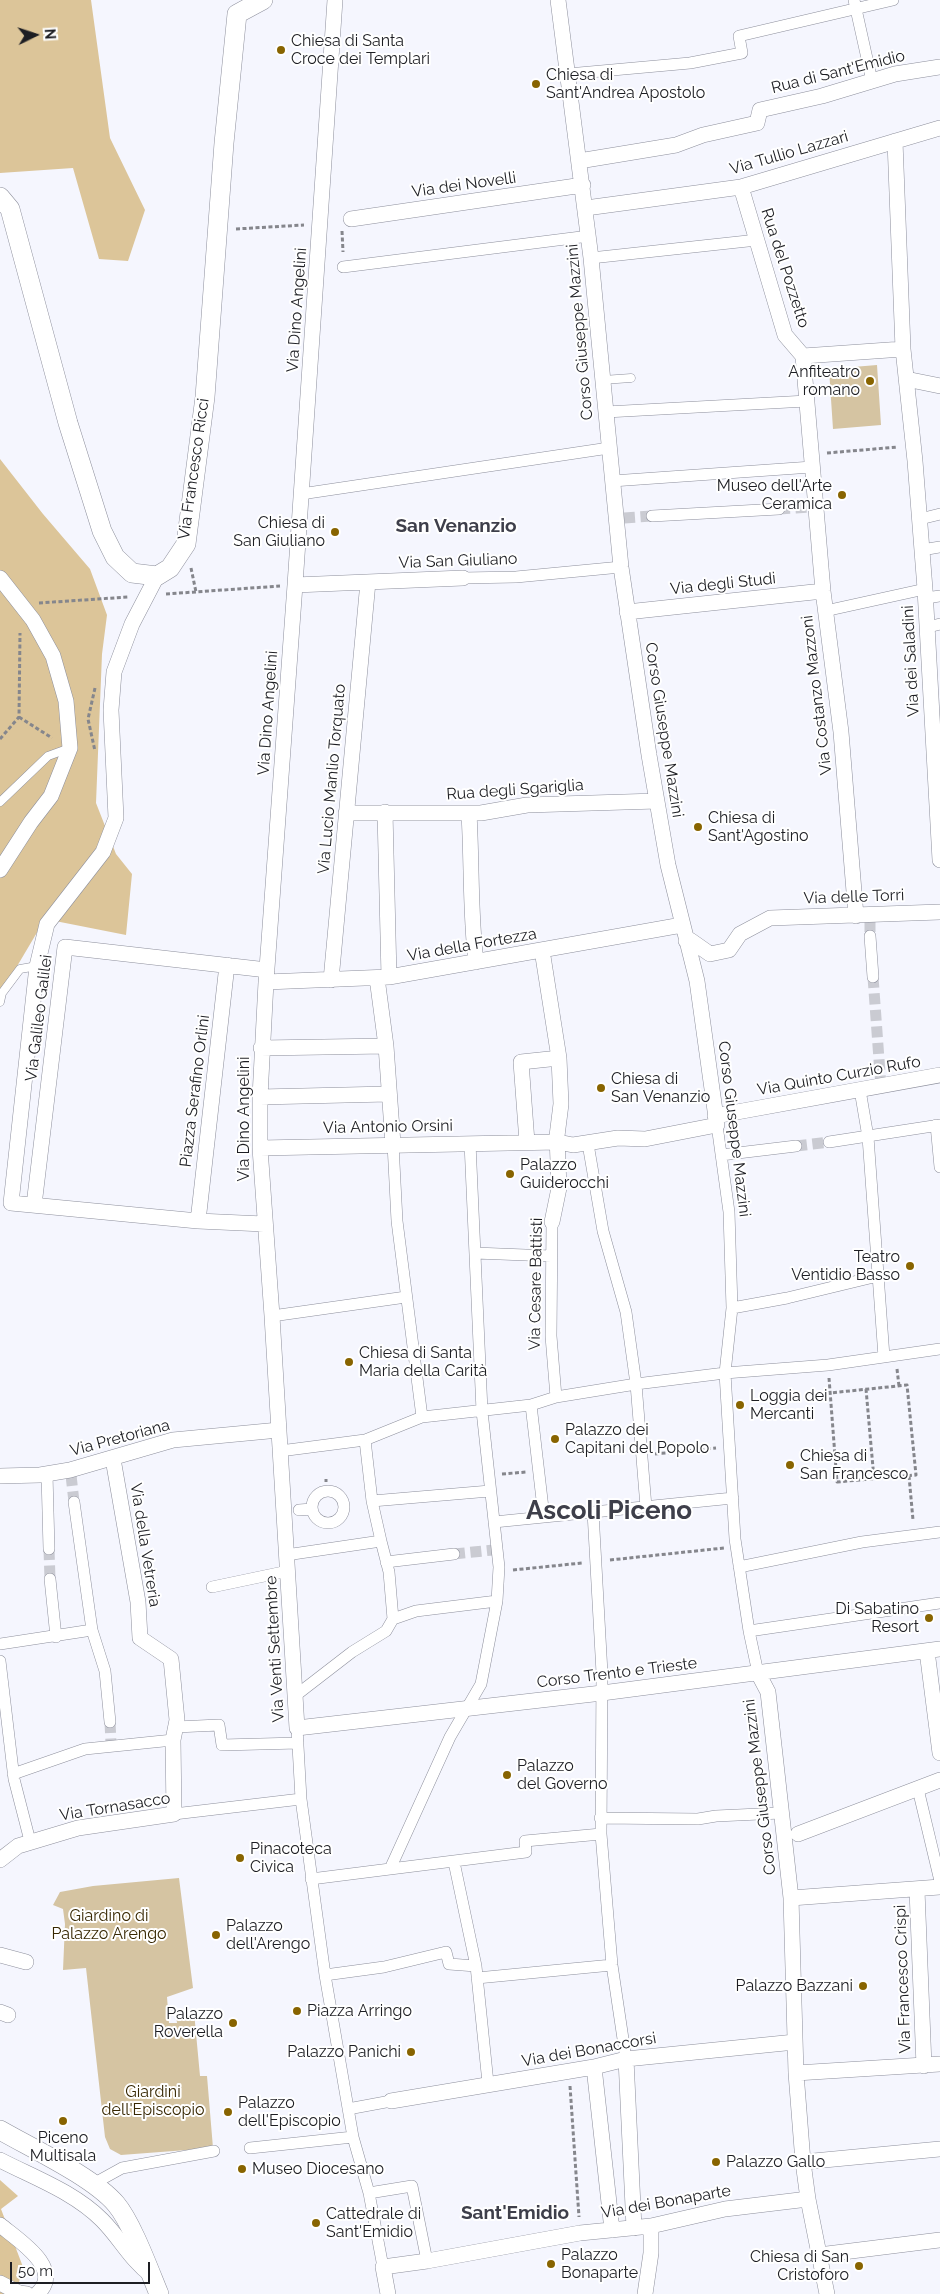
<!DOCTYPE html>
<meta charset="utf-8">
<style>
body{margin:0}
#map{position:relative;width:940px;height:2294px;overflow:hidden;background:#f5f6fe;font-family:Raleway,sans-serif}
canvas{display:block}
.north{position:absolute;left:10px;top:10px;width:50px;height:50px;-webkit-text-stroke:4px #fff;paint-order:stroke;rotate:86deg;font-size:14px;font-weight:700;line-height:20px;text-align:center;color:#1d1e23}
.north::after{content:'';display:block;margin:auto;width:18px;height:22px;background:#1d1e23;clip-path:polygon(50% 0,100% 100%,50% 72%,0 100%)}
.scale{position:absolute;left:10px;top:2262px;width:140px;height:22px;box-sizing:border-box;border:2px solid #1d1e23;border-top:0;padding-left:6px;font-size:15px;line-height:18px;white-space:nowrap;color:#1d1e23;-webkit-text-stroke:4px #fff;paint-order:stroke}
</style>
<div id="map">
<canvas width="940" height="2294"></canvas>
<div class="north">N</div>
<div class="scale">50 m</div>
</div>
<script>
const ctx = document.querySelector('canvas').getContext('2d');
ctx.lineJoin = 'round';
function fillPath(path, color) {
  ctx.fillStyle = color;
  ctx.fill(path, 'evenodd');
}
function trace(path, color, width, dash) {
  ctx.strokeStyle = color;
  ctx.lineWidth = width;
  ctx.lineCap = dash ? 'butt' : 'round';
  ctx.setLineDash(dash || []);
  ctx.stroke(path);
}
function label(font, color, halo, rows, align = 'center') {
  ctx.font = font + ' Raleway,sans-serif';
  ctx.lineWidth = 4;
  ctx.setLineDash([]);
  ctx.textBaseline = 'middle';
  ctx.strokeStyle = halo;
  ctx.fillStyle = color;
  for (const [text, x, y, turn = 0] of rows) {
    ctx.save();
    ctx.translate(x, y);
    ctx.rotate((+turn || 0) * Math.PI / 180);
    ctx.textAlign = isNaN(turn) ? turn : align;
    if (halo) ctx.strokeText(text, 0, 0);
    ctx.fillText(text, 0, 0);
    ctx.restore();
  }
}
const green = new Path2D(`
 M877,365l4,60 -48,4 -4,-60z
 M179,1878l14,110 -26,9 2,26h8l-1,-8 18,-3 6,64h7l6,72 -92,7 -11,-6 -5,-12 -19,-169 -23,2 2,-46 -2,-15 -10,-4 7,-13 33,-6z`);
const forest = new Path2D(`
 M0,0h91l19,138 35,72 -17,51 -29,-2 -26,-91 -73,5z
 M0,459l43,55 47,55 17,46 -5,39 -6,149 20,51 16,20 -6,61 -81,-16 -45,76z
 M0,2180l18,16 -17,13 22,58 -7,27h-16z`);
const pedestrianTunnel = new Path2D(`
 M779,509l33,-2
 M624,518l28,-2
 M870,921v15
 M873,977l8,110
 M796,1146l33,-4
 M71,1475l3,27
 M49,1549l1,30
 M454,1554l39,-4
 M110,1722l1,21`);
const path = new Path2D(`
 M236,229l68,-4
 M342,231l1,21
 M827,453l71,-6
 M191,568l5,24
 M166,594l114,-8
 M39,603l89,-6
 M95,688l-7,31 7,32
 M19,717l33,21
 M0,739l19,-22 1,-84
 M897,1369l2,17
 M829,1378l8,104 79,-7 -9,-90 -77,8
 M866,1389l8,90
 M655,1454l61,-6
 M502,1474l24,-2
 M909,1476l4,44
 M326,1479v3
 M610,1560l114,-12
 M513,1570l69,-7
 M570,2086l9,131`);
const service = new Path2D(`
 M603,380l28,-2
 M0,802l48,-46 22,-8
 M0,1002l2,-9 18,-24 17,-3`);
const pedestrian = new Path2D(`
 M854,0l18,81
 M568,74l122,-11 52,-10 -3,-17 154,-36
 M591,258l166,-18
 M343,267l246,-31
 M606,412l201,-11
 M612,481l200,-14
 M301,494l308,-46
 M652,516l127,-7
 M920,519l20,-5
 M922,550l18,-3
 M463,578l53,-1 105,-10
 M926,598l14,-2
 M825,611l100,-22
 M928,627l12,-3
 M870,936l3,41
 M860,1090l8,47 16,220
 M717,1125l12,87 3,96 -7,65 10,166 14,92 9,42
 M936,1125l4,42
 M829,1142l111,-17
 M393,1144l4,77 25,196
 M588,1144l15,87 23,81 10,72 10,123
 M721,1155l75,-9
 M552,1222l-1,114 5,61
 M475,1253l76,3
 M732,1308l55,-10 91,-22
 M272,1316l134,-19
 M531,1405l13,112
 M280,1451l85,-11 57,-23 109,-12 25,-8 80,-13 89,-11 103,-8 112,-16
 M47,1474l2,75
 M312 1507a16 16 0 1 1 32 0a16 16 0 1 1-32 0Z
 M372,1501l118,-10
 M74,1502l18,128 13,41 5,51
 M299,1510l13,-1
 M593,1512l9,161 -1,161 11,131 14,94
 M494,1522l239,-24
 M381,1541l8,31 4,47
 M286,1555l95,-14 -9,-40 -7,-61
 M386,1562l68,-8
 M739,1567l123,-25 78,-10
 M50,1579l6,58
 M212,1587l76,-16
 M749,1631l191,-28
 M0,1644l92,-14
 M0,1661l14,118 16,62
 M295,1696l57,-44 34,-21 7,-12 23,-8 81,-10
 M176,1727l43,-2 3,20 76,-2
 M297,1728l4,71 24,176 28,162 16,56 14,74
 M13,1774l72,-25 88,-9
 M918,1789l22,92
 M174,1814l127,-15
 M600,1818l98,1 18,-3 65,-3
 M454,1862l22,104 12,117
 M390,1869l136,-17 -1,-11 76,-7
 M311,1879l79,-10 60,-132 31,-53 16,-83 2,-34 -17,-156 -12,-268
 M325,1975l59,-8 62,-15 3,12 27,2
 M477,1978l135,-13
 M348,2109l43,-8
 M250,2148l103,-11
 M93,2184l29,-16 92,-17
 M369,2193l43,-7 15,75`);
const minor = new Path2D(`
 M335,0l-40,585 -29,397 -6,115v51l12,168 25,412 305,-35 338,-44
 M895,141l8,208 12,112 10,128 15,271
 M579,161l97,-16 27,-10 54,-12 3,-13 62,-14 73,-22 45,-7
 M741,187l44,148 18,21
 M586,208l155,-21 199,-59
 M351,219l232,-34
 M906,379l34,7
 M157,576l-25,48 -18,48 -3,38 5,108 -13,34 -56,72 -10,42 -26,237 187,18 66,3
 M0,578l33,42 20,36 13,45 4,47 -19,48 -20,26 -31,48
 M295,585l168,-7
 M627,612l196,-21
 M385,812l4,165
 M346,813h135l46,-8 130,-4
 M469,814c3,49 1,99 7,148
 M856,916l-15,-184 -18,-141 -20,-235 100,-7
 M686,941l4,-1 20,14 19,-4 11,-16 30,-16 170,-6
 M542,950l17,108 2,46 -4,32 2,52 -7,34
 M377,978l9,68 7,98
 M331,980l37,-398
 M266,982l123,-5 293,-52
 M261,1048l125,-2
 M260,1097l128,-3
 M715,1116l225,-41
 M527,1142l-6,-80 38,-4
 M260,1148l298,-6 15,3 45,-7 27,1 72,-14 -20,-144 -29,-116 -19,-110 -28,-188 -30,-309 -33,-258
 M34,1205l31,-258 202,23
 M198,1221l29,-256
 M0,1476l40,-1 30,-5 103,-30 106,-10
 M927,1651l13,102
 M758,1673l10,19 23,206 5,175 7,89 5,37 19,95
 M798,1834l142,-54
 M0,1860l18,-14 60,-18 96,-14 -1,-74 4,-20 -6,-61 -31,-21 -2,-36 -25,-143
 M917,1890l7,176
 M791,1898l149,-11
 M0,1955l26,7
 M0,2012l8,3
 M626,2059l8,169
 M594,2067l18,163
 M796,2073l144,-9
 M391,2101l203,-34 32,-8 169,-17
 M0,2160c35,18 74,32 102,60 18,18 28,39 49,55
 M803,2162l137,-13
 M0,2225c18,15 65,44 37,69
 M819,2255l121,-15
 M0,2283l19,10 8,1
 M388,2294l-5,-27 44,-6 153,-28 71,-7 74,-17 83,-10
 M645,2294l6,-41v-27`);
const tertiary = new Path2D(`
 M0,197l10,12 58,214 34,108 13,26 17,16 25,3 13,-8 16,-24 19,-147 19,-254 13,-129 26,-14
 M0,2130c33,19 93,47 116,74 16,19 33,66 43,90`);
const markers = [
 [281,50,5,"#886400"],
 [536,84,5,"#886400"],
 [870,381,5,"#886400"],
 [842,495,5,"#886400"],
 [335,532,5,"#886400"],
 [698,827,5,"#886400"],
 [601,1088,5,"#886400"],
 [510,1174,5,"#886400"],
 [910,1266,5,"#886400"],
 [349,1362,5,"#886400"],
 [740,1405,5,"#886400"],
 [555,1439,5,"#886400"],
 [790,1465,5,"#886400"],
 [929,1618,5,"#886400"],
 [507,1775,5,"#886400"],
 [240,1858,5,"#886400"],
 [216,1935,5,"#886400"],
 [863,1986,5,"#886400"],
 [297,2011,5,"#886400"],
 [233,2023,5,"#886400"],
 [411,2052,5,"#886400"],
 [228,2112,5,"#886400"],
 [63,2121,5,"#886400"],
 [716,2162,5,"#886400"],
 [242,2169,5,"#886400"],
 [316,2223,5,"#886400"],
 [551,2264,5,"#886400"],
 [859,2266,5,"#886400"]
];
const poiNames = [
 ["Chiesa di Santa",291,41],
 ["Croce dei Templari",291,59],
 ["Chiesa di",546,75],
 ["Sant'Andrea Apostolo",546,93],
 ["Anfiteatro",860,372,"right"],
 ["romano",860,390,"right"],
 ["Museo dell'Arte",832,486,"right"],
 ["Ceramica",832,504,"right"],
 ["Chiesa di",325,523,"right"],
 ["San Giuliano",325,541,"right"],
 ["Chiesa di",708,818],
 ["Sant'Agostino",708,836],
 ["Chiesa di",611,1079],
 ["San Venanzio",611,1097],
 ["Palazzo",520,1165],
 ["Guiderocchi",520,1183],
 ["Teatro",900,1257,"right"],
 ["Ventidio Basso",900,1275,"right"],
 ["Chiesa di Santa",359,1353],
 ["Maria della Carità",359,1371],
 ["Loggia dei",750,1396],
 ["Mercanti",750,1414],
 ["Palazzo dei",565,1430],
 ["Capitani del Popolo",565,1448],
 ["Chiesa di",800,1456],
 ["San Francesco",800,1474],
 ["Di Sabatino",919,1609,"right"],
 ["Resort",919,1627,"right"],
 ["Palazzo",517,1766],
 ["del Governo",517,1784],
 ["Pinacoteca",250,1849],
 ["Civica",250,1867],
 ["Palazzo",226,1926],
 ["dell'Arengo",226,1944],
 ["Palazzo Bazzani",853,1986,"right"],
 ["Piazza Arringo",307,2011],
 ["Palazzo",223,2014,"right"],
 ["Roverella",223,2032,"right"],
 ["Palazzo Panichi",401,2052,"right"],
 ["Palazzo",238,2103],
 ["dell'Episcopio",238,2121],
 ["Piceno",63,2138,"center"],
 ["Multisala",63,2156,"center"],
 ["Palazzo Gallo",726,2162],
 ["Museo Diocesano",252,2169],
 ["Cattedrale di",326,2214],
 ["Sant'Emidio",326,2232],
 ["Palazzo",561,2255],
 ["Bonaparte",561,2273],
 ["Chiesa di San",849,2257,"right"],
 ["Cristoforo",849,2275,"right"]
];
const streetNames = [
 ["Rua di Sant'Emidio",838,72,-14],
 ["Via Tullio Lazzari",789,153,-16],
 ["Via dei Novelli",464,185,-8],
 ["Rua del Pozzetto",785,268,72],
 ["Via Dino Angelini",297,310,-86],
 ["Corso Giuseppe Mazzini",580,332,-95],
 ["Via Francesco Ricci",194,469,-82],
 ["Via San Giuliano",458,561,-2],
 ["Via degli Studi",723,584,-6],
 ["Via dei Saladini",911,661,-93],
 ["Via Costanzo Mazzoni",817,695,-97],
 ["Via Dino Angelini",268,713,-86],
 ["Corso Giuseppe Mazzini",664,730,81],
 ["Via Lucio Manlio Torquato",332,779,-85],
 ["Rua degli Sgariglia",515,790,-4],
 ["Via delle Torri",854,897,-2],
 ["Via della Fortezza",472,945,-10],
 ["Via Galileo Galilei",39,1018,-83],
 ["Via Quinto Curzio Rufo",839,1076,-10],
 ["Piazza Serafino Orlini",195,1091,-83],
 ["Via Dino Angelini",244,1119,-90],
 ["Via Antonio Orsini",388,1127,-1],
 ["Corso Giuseppe Mazzini",734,1129,83],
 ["Via Cesare Battisti",536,1284,-89],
 ["Via Pretoriana",120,1438,-15],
 ["Via della Vetreria",145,1545,81],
 ["Via Venti Settembre",275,1649,-93],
 ["Corso Trento e Trieste",617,1673,-7],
 ["Corso Giuseppe Mazzini",760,1787,-97],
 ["Via Tornasacco",115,1807,-9],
 ["Via Francesco Crispi",903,1979,-92],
 ["Via dei Bonaccorsi",589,2050,-10],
 ["Via dei Bonaparte",666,2202,-10]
];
const parkNames = [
 ["Giardino di",109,1916],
 ["Palazzo Arengo",109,1934],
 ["Giardini",153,2092],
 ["dell'Episcopio",153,2110]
];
const quarterNames = [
 ["San Venanzio",456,526],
 ["Sant'Emidio",515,2213]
];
const townNames = [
 ["Ascoli Piceno",609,1511]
];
fillPath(green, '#d5c4a2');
fillPath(forest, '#dcc599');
trace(pedestrianTunnel, '#cacbd2', 11, [11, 5.5]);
trace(service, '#8d8f9c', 9);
trace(pedestrian, '#8d8f9c', 12);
trace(minor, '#8d8f9c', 16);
trace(tertiary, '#8d8f9c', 20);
trace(path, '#85868c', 3, [4, 2.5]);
trace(service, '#fff', 8);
trace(pedestrian, '#fff', 11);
trace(minor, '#fff', 15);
trace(tertiary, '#fff', 19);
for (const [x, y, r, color] of markers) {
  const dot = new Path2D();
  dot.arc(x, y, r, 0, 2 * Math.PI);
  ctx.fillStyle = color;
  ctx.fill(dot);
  trace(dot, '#fff', 2);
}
label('16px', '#1d1e23', '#fff', poiNames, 'left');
label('16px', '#1d1e23', '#fff', streetNames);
label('16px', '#372702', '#fff', parkNames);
label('bold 19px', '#3e3f4a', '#fff', quarterNames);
label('bold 26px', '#3e3f4a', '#fff', townNames);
</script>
